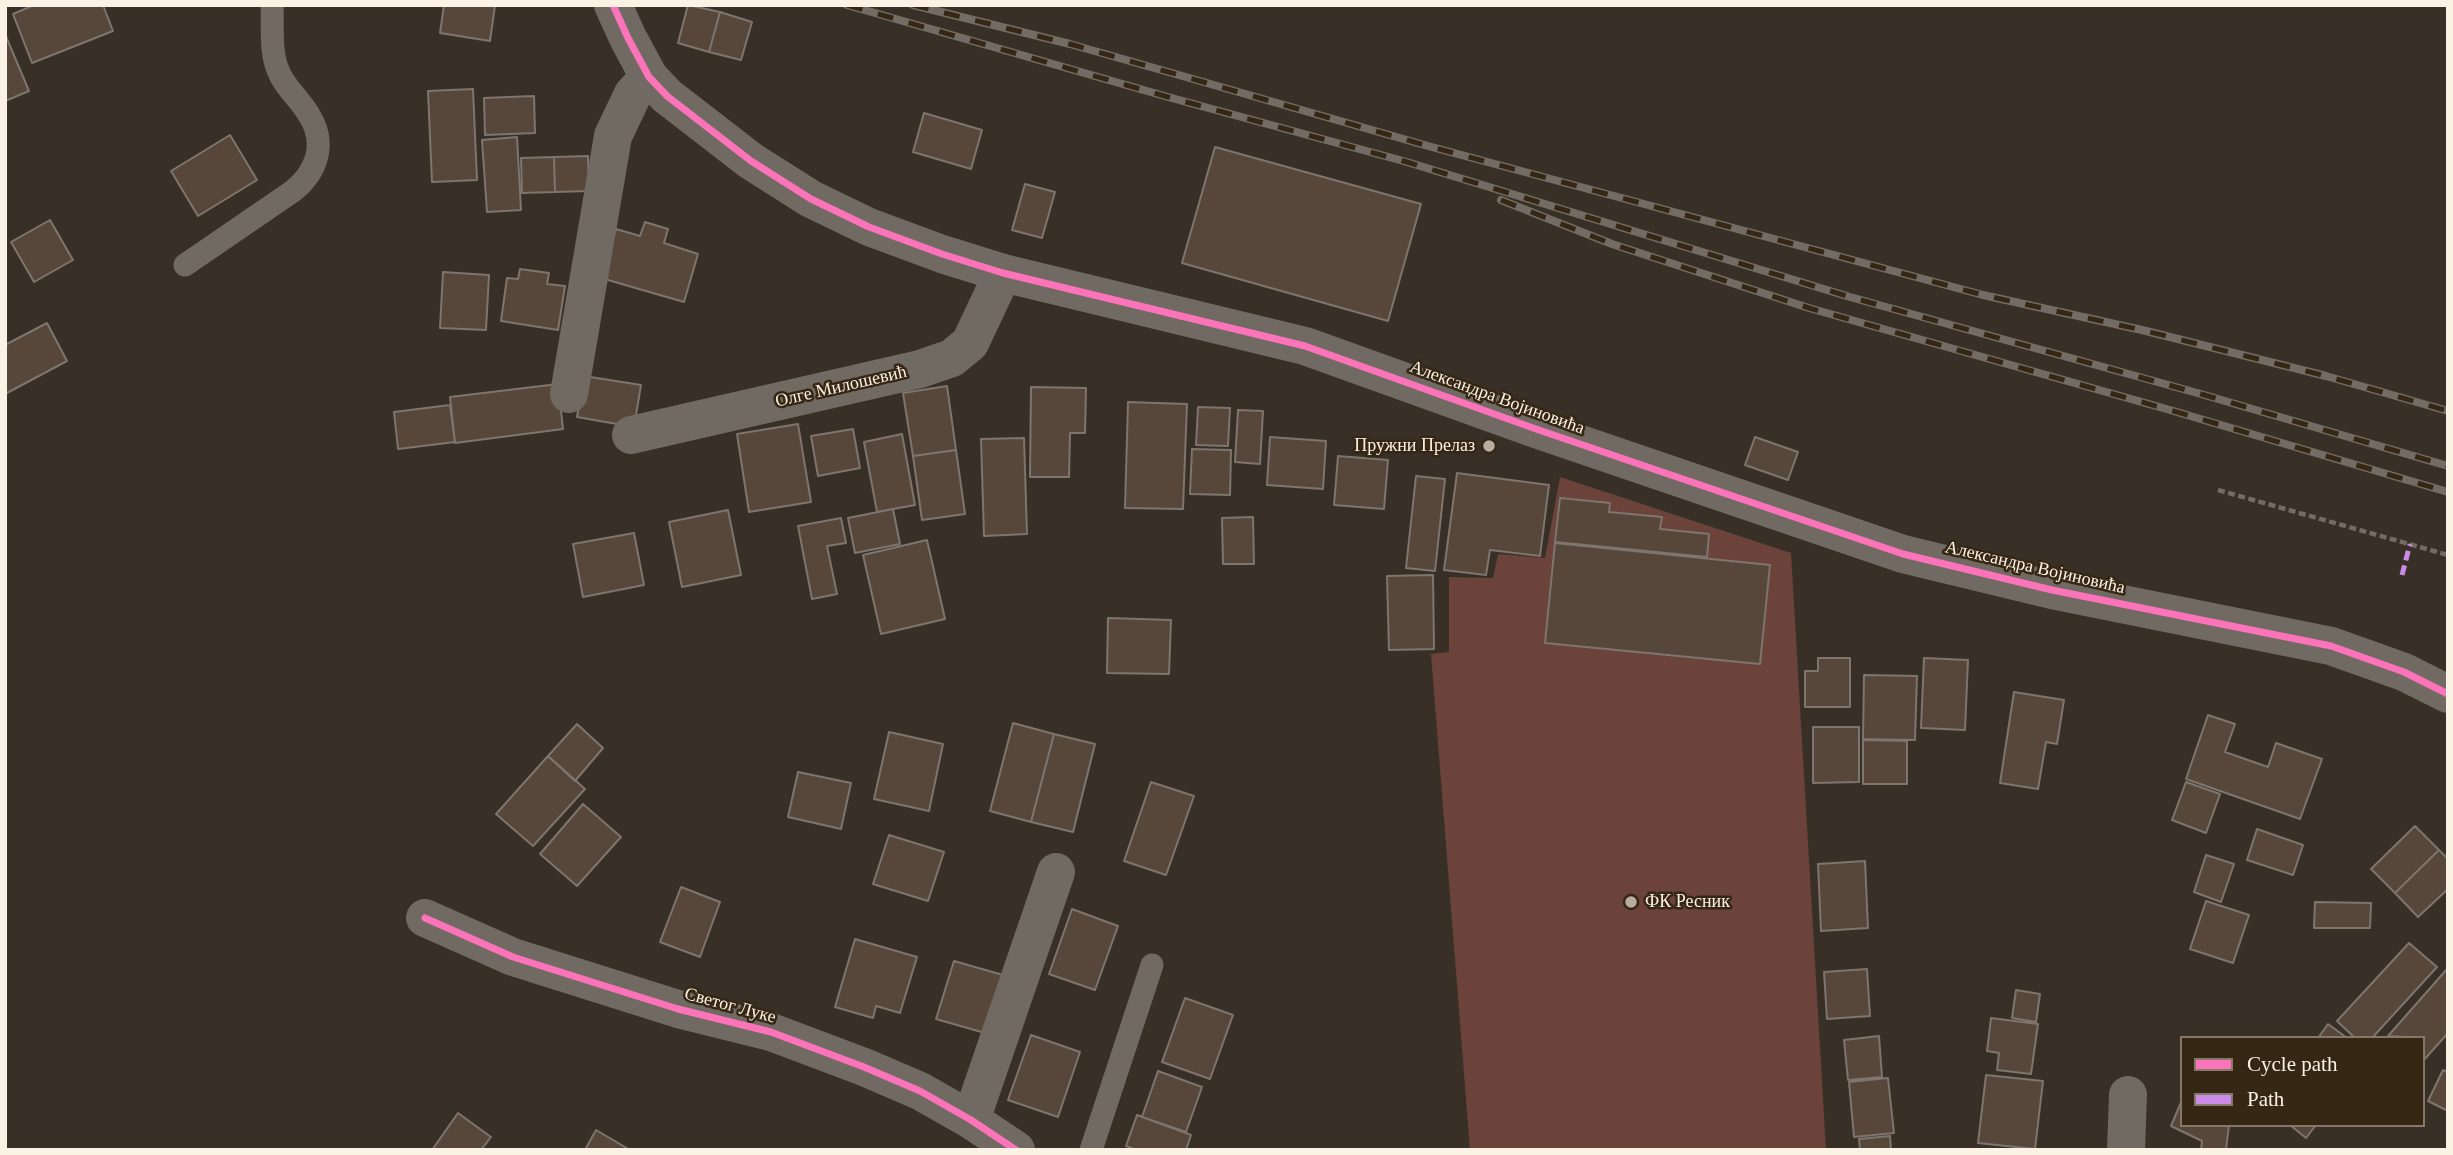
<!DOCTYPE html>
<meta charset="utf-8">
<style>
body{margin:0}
#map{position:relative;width:2453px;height:1155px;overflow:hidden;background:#383026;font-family:Georgia,serif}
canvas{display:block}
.frame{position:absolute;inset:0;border:7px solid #fbf1e5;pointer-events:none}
.legend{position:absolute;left:2180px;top:1036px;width:245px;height:91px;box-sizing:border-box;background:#362714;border:2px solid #857868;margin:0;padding:9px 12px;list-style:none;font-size:21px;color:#fbf1e5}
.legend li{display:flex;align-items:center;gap:14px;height:35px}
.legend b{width:35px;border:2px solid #857868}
</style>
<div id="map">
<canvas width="2453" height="1155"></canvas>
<div class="frame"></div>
<ul class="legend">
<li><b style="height:9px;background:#fb73b8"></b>Cycle path</li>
<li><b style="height:9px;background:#ca8be6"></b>Path</li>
</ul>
</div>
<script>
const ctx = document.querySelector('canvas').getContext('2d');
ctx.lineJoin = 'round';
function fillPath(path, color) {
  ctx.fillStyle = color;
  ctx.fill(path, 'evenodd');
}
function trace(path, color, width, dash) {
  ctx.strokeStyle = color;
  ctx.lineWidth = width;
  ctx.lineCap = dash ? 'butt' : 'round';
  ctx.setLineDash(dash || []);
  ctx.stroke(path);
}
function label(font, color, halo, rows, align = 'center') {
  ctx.font = font + ' Georgia,serif';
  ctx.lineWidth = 5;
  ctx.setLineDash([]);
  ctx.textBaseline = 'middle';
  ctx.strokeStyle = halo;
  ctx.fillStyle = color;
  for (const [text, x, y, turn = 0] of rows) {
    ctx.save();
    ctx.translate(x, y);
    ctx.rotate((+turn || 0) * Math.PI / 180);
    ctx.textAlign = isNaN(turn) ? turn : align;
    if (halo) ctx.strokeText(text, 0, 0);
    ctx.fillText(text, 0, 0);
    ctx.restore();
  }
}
const green = new Path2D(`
 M1560,477l231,76 35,597h-356l-39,-496 18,-2v-75l44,1 5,-24 47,4z`);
const building = new Path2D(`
 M34,5h69l10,26 -81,32 -19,-49z
 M444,5h51l-5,36 -50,-8z
 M688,5l32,7 -11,40 -31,-9z
 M720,12l32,10 -11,38 -32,-8z
 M5,34l24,57 -24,10z
 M473,89l4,91 -45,2 -4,-91z
 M534,96l1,37 -50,2 -1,-37z
 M924,113l58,17 -11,39 -58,-17z
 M230,135l27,45 -59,36 -27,-45z
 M517,137l4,73 -34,2 -5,-72z
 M1215,147l206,57 -33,117 -206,-58z
 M588,156l1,35 -34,1 -1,-35z
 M554,157l1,35 -33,1 -1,-35z
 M1025,184l30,8 -13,46 -30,-8z
 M50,220l23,40 -39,22 -23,-40z
 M645,222l23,7 -4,14 34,11 -14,48 -83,-24 15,-49 24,7z
 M520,269l29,4 -2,11 18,2 -7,44 -57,-9 6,-43 11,1z
 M443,272l46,3 -3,55 -46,-2z
 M47,323l20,38 -62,33v-49z
 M584,376l57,9 -7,42 -57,-10z
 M558,384l5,45 -108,14 -5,-46z
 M947,386l9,64 -43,6 -10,-63z
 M1031,387l55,1 -1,45h-15l-1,44h-39z
 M1128,402l59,2 -4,105 -58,-1z
 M450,405l5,37 -57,7 -4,-37z
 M1198,407l32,1 -2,38 -32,-1z
 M1238,410l25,1 -3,53 -25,-2z
 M798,424l13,78 -62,10 -12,-78z
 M853,429l7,39 -42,8 -7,-40z
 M902,434l13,71 -38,7 -13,-70z
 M1270,437l56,4 -3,48 -56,-4z
 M1755,437l43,15 -10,28 -43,-15z
 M1024,438l3,96 -43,2 -3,-97z
 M1192,449l39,1 -1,45 -40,-1z
 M956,450l9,64 -43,6 -9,-64z
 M1338,456l50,4 -4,49 -50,-4z
 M1457,473l92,12 -9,71 -50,-6 -4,25 -42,-5z
 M1416,476l29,3 -10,92 -29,-3z
 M1560,498l50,5 -1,9 53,5 -2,12 49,5 -2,23 -152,-15z
 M893,509l7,35 -45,9 -7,-35z
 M728,510l13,65 -59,12 -13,-65z
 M1253,517l1,47h-31l-1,-46z
 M841,518l5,25 -19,3 10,48 -25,5 -14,-73z
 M634,533l10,52 -61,12 -10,-53z
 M927,540l18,79 -64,15 -18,-79z
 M1555,543l215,22 -10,99 -215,-21z
 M1433,575l1,74 -45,1 -2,-74z
 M1108,618l63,2 -2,54 -62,-1z
 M1818,658h32v49h-45v-36h13z
 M1924,658l44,2 -3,70 -44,-2z
 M1864,675l53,1 -2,64 -52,-1z
 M2014,692l50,8 -7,44 -11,-2 -8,47 -38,-6z
 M2208,715l27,9 -10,28 43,15 8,-24 46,16 -22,60 -114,-40z
 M1013,723l41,11 -23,88 -41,-11z
 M577,724l26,24 -28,33 -27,-25z
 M1813,727h46v55l-46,1z
 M889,732l54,12 -14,67 -55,-12z
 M1054,734l41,10 -22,88 -42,-10z
 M1863,740l44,1v43h-44z
 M548,756l37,33 -52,57 -37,-32z
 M798,772l53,11 -10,46 -53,-12z
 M1151,782l43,14 -28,79 -42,-14z
 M2186,782l34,12 -14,39 -34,-13z
 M583,804l38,33 -44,49 -37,-32z
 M2415,826l24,24 -44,43 -24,-24z
 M2257,829l46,16 -10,30 -46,-15z
 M889,835l55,17 -16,49 -55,-17z
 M2439,850l9,9v30l-30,28 -23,-24z
 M2206,855l28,9 -13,38 -27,-10z
 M1865,861l3,67 -47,3 -3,-67z
 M681,887l39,15 -20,55 -40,-15z
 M2206,901l43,14 -16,48 -43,-14z
 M2315,902l56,1 -1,25h-56z
 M1072,909l46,17 -23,64 -46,-16z
 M855,939l62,18 -17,56 -24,-7 -3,12 -38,-11z
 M2409,943l28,24 -65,71h-17l-18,-17z
 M954,961l49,14 -18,58 -49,-14z
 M1867,969l3,47 -43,3 -3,-47z
 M2447,969l1,64 -25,28v-23l-35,-2z
 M2016,990l24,4 -4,28 -24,-4z
 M1185,998l48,17 -23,64 -48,-17z
 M1991,1018l47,6 -7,50 -34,-4 2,-17 -12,-2z
 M2328,1024l19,14h-29z
 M1031,1035l49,17 -22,65 -50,-17z
 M1879,1036l3,41 -34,3 -4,-40z
 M2443,1070l5,2v39l-20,-10z
 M1158,1071l44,16 -16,45 -44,-15z
 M1986,1075l57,6 -8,68 -57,-6z
 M1888,1078l6,55 -40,4 -5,-55z
 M2182,1100v25h47l-3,25h-25l1,-9 -31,-15z
 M458,1113l33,24 -10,13h-49z
 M1137,1115l54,20 -5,15h-50l-10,-4z
 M2290,1125h26l-10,13z
 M596,1130l34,20h-45z
 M1890,1136l1,14h-31l-1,-11z`);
const path = new Path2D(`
 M2218,490l230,65`);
const service = new Path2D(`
 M185,265l108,-74c24,-19 34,-48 16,-76 -9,-16 -25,-28 -31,-45 -8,-19 -5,-44 -6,-65
 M1091,1150l61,-185`);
const minor = new Path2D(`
 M569,394l44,-258 20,-42 16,-17
 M631,435l289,-66 32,-11 18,-15 33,-70
 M425,918l88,39 165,52 93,23 93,35 56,24 51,29 45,30
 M971,1120l85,-248
 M2126,1150l2,-55`);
const tertiary = new Path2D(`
 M613,5l15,33 21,39 18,19 84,65 60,38 58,28 73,27 61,19 302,73 231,83 367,125 149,36 279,56 73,26 44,22`);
const rail = new Path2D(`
 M847,5l321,92 239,65 443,135 351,97 247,72
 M913,5l157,39 358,102 555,149 159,35 184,46 122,35
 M1501,200l111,44 197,64 361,102 278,82`);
const quiet = new Path2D(`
 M2402,575l8,-31`);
const cycleway = new Path2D(`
 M613,5l15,33 21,39 18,19 84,65 60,38 58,28 73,27 61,19 302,73 231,83 367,125 149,36 279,56 73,26 44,22
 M425,918l88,39 165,52 93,23 93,35 56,24 51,29 45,30`);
const markers = [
 [1489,446,7,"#b7ada2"],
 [1631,902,7,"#b7ada2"]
];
const streetNames = [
 ["Олге Милошевић",841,387,-13],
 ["Александра Војиновића",1497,398,20],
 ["Александра Војиновића",2035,568,13],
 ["Светог Луке",730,1006,15]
];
const poiNames = [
 ["Пружни Прелаз",1475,446],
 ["ФК Ресник",1645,902,"left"]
];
fillPath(green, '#6b433b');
fillPath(building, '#57473a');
trace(building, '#7d756e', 2);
trace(path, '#736c64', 4.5, [7, 3.5]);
trace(service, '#706a62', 23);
trace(minor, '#706a62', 38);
trace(tertiary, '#706a62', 38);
trace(rail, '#726c64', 8);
trace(rail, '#362714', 5, [16]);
trace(quiet, '#ca8be6', 5, [10, 5]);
trace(cycleway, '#fb73b8', 7);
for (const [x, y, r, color] of markers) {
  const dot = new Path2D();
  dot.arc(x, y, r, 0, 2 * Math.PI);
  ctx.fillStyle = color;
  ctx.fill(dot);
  trace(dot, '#362714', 2.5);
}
label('18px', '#fbf1e5', '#362714', streetNames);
label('18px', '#fbf1e5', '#362714', poiNames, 'right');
</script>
